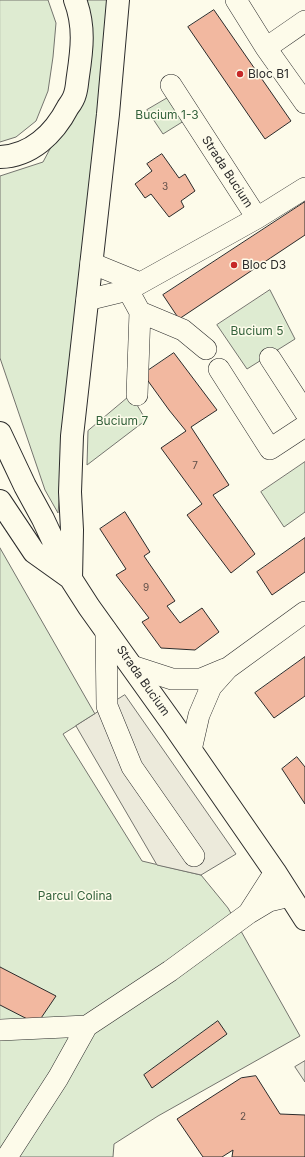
<!DOCTYPE html>
<style>
body{margin:0}
canvas{display:block;background:#fdfbea}
</style>
<canvas width="305" height="1157"></canvas>
<script>
const ctx = document.querySelector('canvas').getContext('2d');
ctx.lineJoin = 'round';
function fillPath(path, color) {
  ctx.fillStyle = color;
  ctx.fill(path, 'evenodd');
}
function trace(path, color, width, dash) {
  ctx.strokeStyle = color;
  ctx.lineWidth = width;
  ctx.lineCap = dash ? 'butt' : 'round';
  ctx.setLineDash(dash || []);
  ctx.stroke(path);
}
function label(font, color, halo, rows, align = 'center') {
  ctx.font = font + ' Inter,sans-serif';
  ctx.lineWidth = 3;
  ctx.setLineDash([]);
  ctx.textBaseline = 'middle';
  ctx.strokeStyle = halo;
  ctx.fillStyle = color;
  for (const [text, x, y, turn = 0] of rows) {
    ctx.save();
    ctx.translate(x, y);
    ctx.rotate((+turn || 0) * Math.PI / 180);
    ctx.textAlign = isNaN(turn) ? turn : align;
    if (halo) ctx.strokeText(text, 0, 0);
    ctx.fillText(text, 0, 0);
    ctx.restore();
  }
}
const green = new Path2D(`
 M0,0h48l8,23 -3,34 -5,34 -12,30 -20,16 -16,5z
 M75,0h33l-15,164 -25,235 -10,114 -13,-23 -45,-132v-182l43,-14 30,-56z
 M171,96l16,23 -24,15 -16,-24z
 M270,290l25,49 -48,30 -30,-44z
 M131,395l15,25 -59,45 1,-34z
 M305,462v50l-21,15 -23,-35z
 M0,548l95,166 -32,20 79,127 59,14 27,33 72,128 -142,80 -44,28 -1,13h-113z`);
const parking = new Path2D(`
 M125,695l111,159 -35,21 -44,-10 -81,-139z
 M305,1061v21l-10,-15z`);
const building = new Path2D(`
 M214,10l77,111 -26,18 -77,-112z
 M162,154l17,24 6,-4 10,17 -14,10 3,6 -15,10 -18,-23 -6,4 -10,-14 17,-13 -5,-7z
 M305,202v33l-126,84 -16,-24z
 M174,353l43,57 -26,17 38,58 -16,10 42,59 -24,19 -44,-58 15,-11 -41,-56 25,-17 -17,-21 -26,-36z
 M125,512l25,40 -6,4 31,45 -8,5 13,17 22,-15 17,24 -24,18 -34,-2 -19,-26 7,-4 -33,-43 10,-6 -26,-40z
 M305,538v34l-33,23 -15,-23z
 M305,657v39l-31,22 -19,-25z
 M297,757l8,10v37l-23,-35z
 M0,967l56,29 -19,28 -37,-19z
 M218,1021l9,13 -75,54 -8,-13z
 M256,1076l24,38 25,1v42h-73l1,-7 -11,7h-19l-26,-38 64,-41z`);
const minor = new Path2D(`
 M236,0l30,48 39,-27
 M266,48l39,55
 M171,85l86,133
 M91,263l49,20
 M128,290l12,22 -3,83
 M87,300l41,-10 129,-72 48,-30
 M140,312l43,18 23,19
 M270,358l35,54
 M219,369l51,80 35,-23
 M106,630l1,76 25,61 62,89
 M132,666l40,13h29l24,-10
 M191,750l8,-35 12,-28 17,-19 77,-56
 M250,911l25,-39
 M0,1030l87,-4
 M7,1157l51,-79 29,-52 83,-55 79,-58 20,-12 21,-5`);
const major = new Path2D(`
 M0,157c31,-1 54,-23 68,-50 3,-4 6,-9 7,-13 2,-6 2,-12 3,-18 4,-27 7,-50 -3,-76
 M0,433l25,53 18,33 28,60 18,28 83,116 103,149 30,47
 M0,501l34,51 35,25
 M71,579l1,-49 -2,-38 2,-56 36,-322 10,-114`);
const markers = [
 [240,74,4,"#c62828"],
 [234,265,4,"#c62828"]
];
const numberNames = [
 ["3",165,187],
 ["7",195,466],
 ["9",146,588],
 ["2",243,1117]
];
const poiNames = [
 ["Bloc B1",248,74],
 ["Bloc D3",242,265]
];
const parkNames = [
 ["Bucium 1-3",167,115],
 ["Bucium 5",257,331],
 ["Bucium 7",122,421],
 ["Parcul Colina",75,896]
];
const streetNames = [
 ["Strada Bucium",227,172,57],
 ["Strada Bucium",143,681,55]
];
fillPath(green, '#deebd1');
trace(green, '#74746e', 1);
fillPath(parking, '#eceadb');
trace(parking, '#74746e', 1);
fillPath(building, '#f2b8a0');
trace(building, '#2b2b2b', 1);
trace(minor, '#2b2b2b', 22);
trace(major, '#2b2b2b', 24);
trace(minor, '#fdfbea', 21);
trace(major, '#fdfbea', 22);
for (const [x, y, r, color] of markers) {
  const dot = new Path2D();
  dot.arc(x, y, r, 0, 2 * Math.PI);
  ctx.fillStyle = color;
  ctx.fill(dot);
  trace(dot, '#fdfbea', 1.5);
}
label('10px', '#5d4e48', null, numberNames);
label('12px', '#2b2b2b', '#fdfbea', poiNames, 'left');
label('12px', '#34623c', '#fdfbea', parkNames);
label('12px', '#2b2b2b', '#fdfbea', streetNames);
</script>
